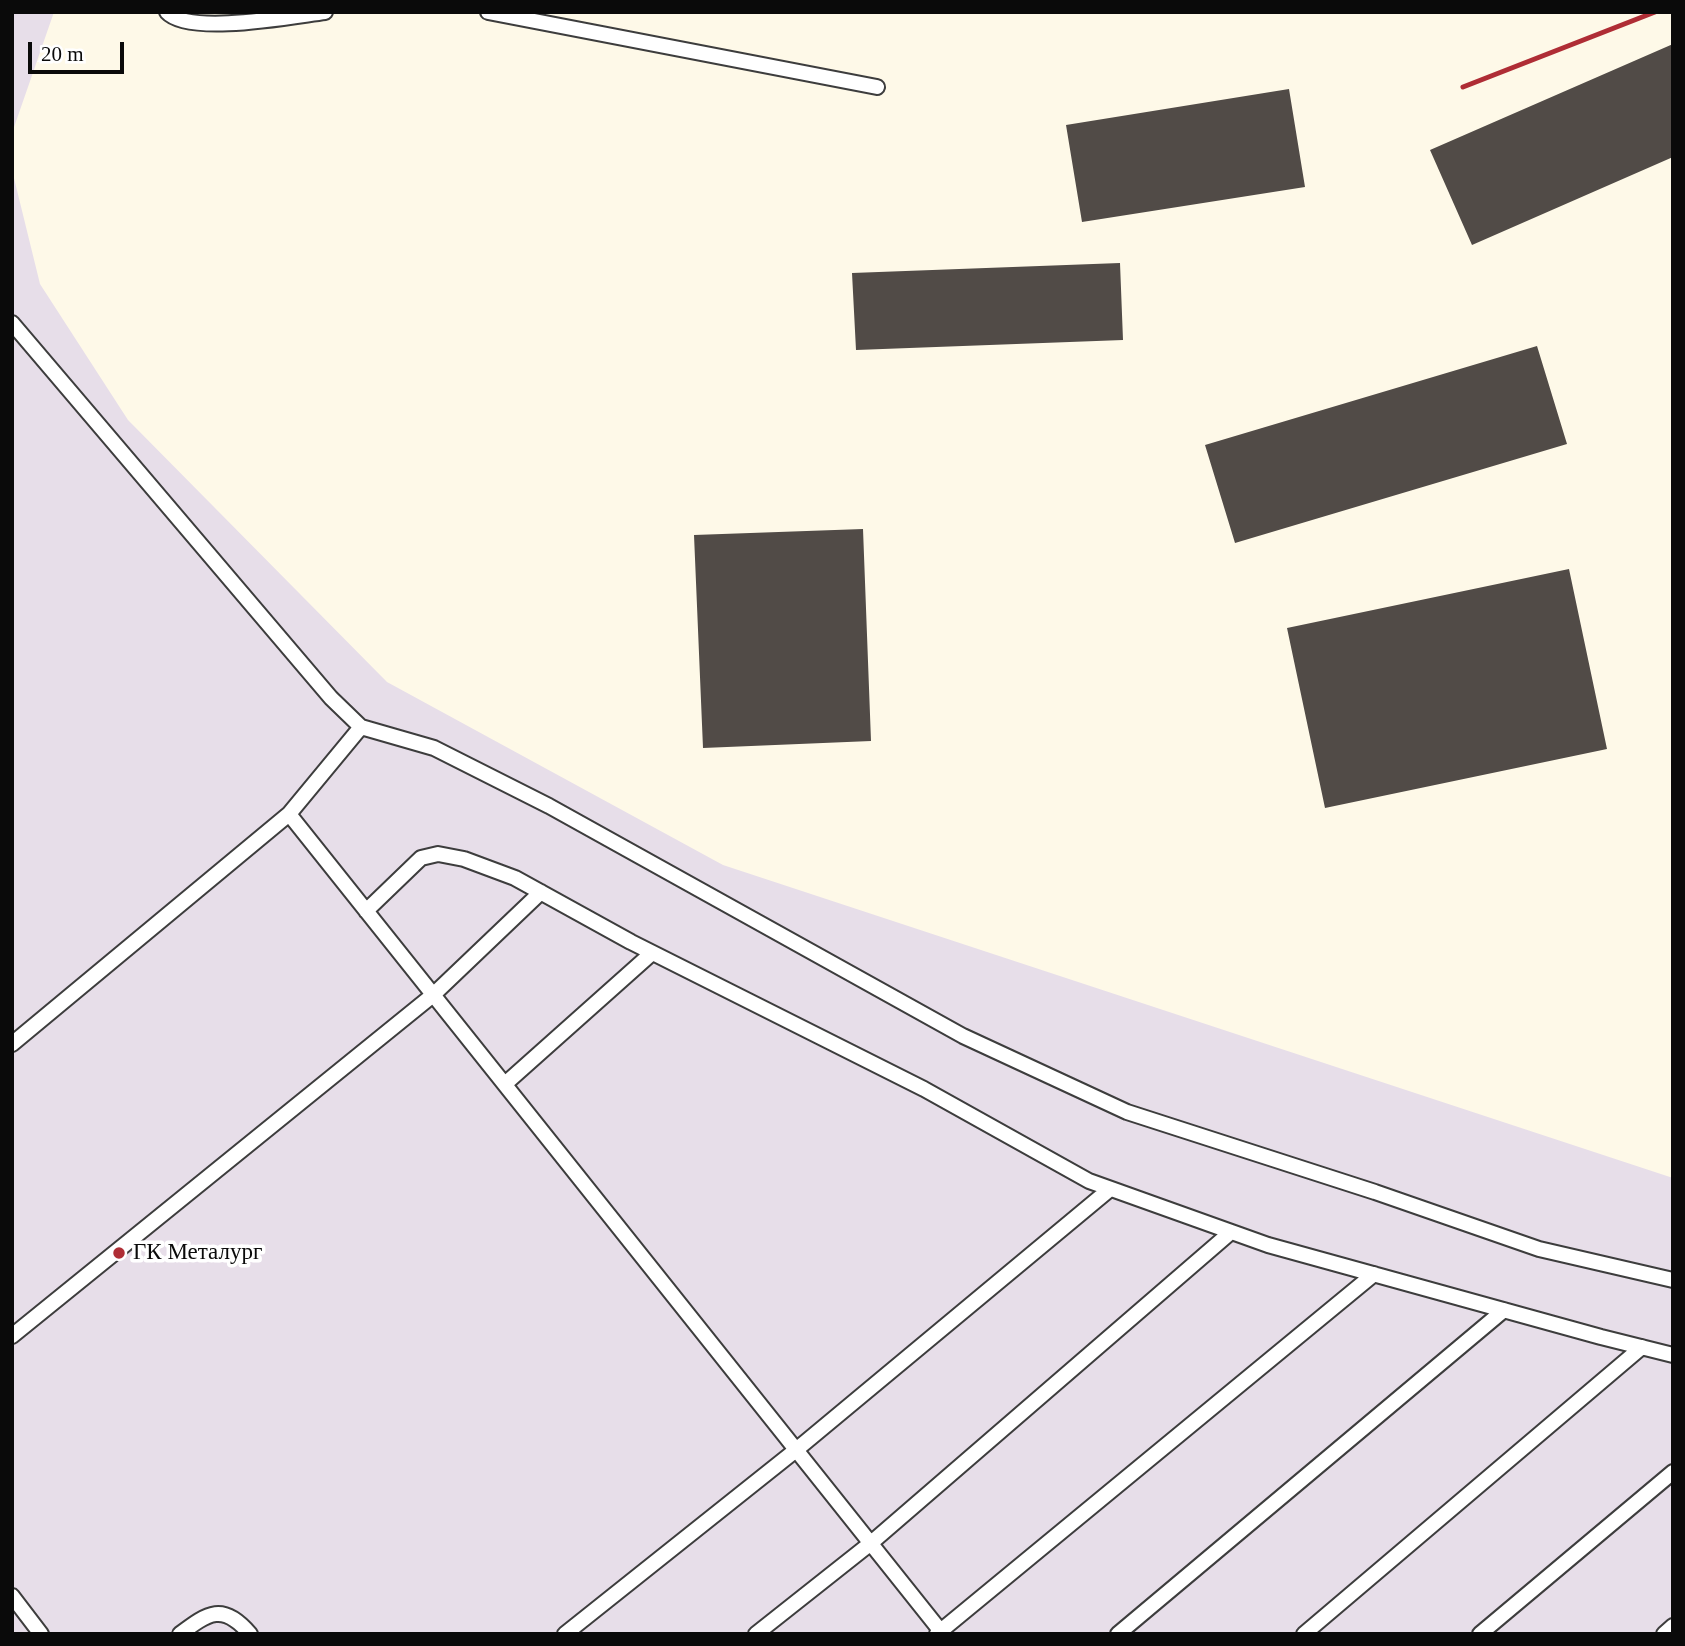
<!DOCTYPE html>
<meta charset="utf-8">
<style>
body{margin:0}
#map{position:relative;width:1685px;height:1646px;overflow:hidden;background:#fef9e8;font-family:Georgia,serif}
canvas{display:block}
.frame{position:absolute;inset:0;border:14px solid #0a0a0a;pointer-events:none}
.scale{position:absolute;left:28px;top:42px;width:96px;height:32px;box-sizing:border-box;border:4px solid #0a0a0a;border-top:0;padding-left:9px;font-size:21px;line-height:24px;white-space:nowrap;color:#0a0a0a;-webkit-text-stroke:5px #fff;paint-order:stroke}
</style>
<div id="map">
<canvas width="1685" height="1646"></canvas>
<div class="frame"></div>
<div class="scale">20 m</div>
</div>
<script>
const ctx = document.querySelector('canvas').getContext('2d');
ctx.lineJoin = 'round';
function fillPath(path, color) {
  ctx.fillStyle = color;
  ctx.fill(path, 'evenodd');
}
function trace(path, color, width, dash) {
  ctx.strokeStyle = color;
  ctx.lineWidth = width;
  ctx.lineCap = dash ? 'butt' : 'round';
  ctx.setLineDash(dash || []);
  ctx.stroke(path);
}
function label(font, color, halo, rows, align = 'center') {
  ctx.font = font + ' Georgia,serif';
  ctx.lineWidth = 7;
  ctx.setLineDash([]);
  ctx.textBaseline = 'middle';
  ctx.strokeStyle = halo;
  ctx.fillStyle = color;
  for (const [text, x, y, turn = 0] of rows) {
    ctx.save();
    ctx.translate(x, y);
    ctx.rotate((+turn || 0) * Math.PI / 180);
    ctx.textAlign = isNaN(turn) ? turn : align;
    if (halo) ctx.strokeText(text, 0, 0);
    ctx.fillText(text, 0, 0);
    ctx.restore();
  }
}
const industrial = new Path2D(`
 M12,12h42l-42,121z
 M12,170l28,114 88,136 259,262 336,183 950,313v456h-1661z`);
const building = new Path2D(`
 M1673,44v113l-201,88 -42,-95z
 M1289,89l16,98 -223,35 -16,-97z
 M1120,263l3,77 -267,10 -4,-77z
 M1537,346l30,98 -332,99 -30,-98z
 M863,529l8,212 -168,7 -9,-213z
 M1569,569l38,180 -282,59 -38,-180z`);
const service = new Path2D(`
 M167,12c22,24 126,4 158,0
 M488,12l389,75
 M12,323l319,375 30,29 73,21 115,58 414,230 164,76 248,80 164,57 134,31
 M289,814l654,820
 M366,911l55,-53 17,-4 26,5 51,19 116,64 293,147 165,92 179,64 333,92 72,18
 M12,1044l277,-230 72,-87
 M505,1084l147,-131
 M12,1336l421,-341 108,-103
 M12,1596l29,38
 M180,1634c28,-21 43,-32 70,0
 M565,1634l231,-184 314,-261
 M756,1634l115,-91 360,-311
 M937,1634l437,-360
 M1118,1634l386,-324
 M1304,1634l338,-287
 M1480,1634l193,-162
 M1664,1634l9,-8`);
const rail = new Path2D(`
 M1463,87l192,-75`);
const markers = [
 [119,1253,7,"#af2d35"]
];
const poiNames = [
 ["ГК Металург",133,1253]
];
fillPath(industrial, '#e7dee9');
fillPath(building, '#514b47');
trace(service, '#3d3d3d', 18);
trace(service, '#fff', 14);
trace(rail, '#af2d35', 5);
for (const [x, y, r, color] of markers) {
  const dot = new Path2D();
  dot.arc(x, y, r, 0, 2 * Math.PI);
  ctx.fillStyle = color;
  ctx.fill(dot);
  trace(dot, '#fff', 2.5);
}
label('23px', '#0a0a0a', '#fff', poiNames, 'left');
</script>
